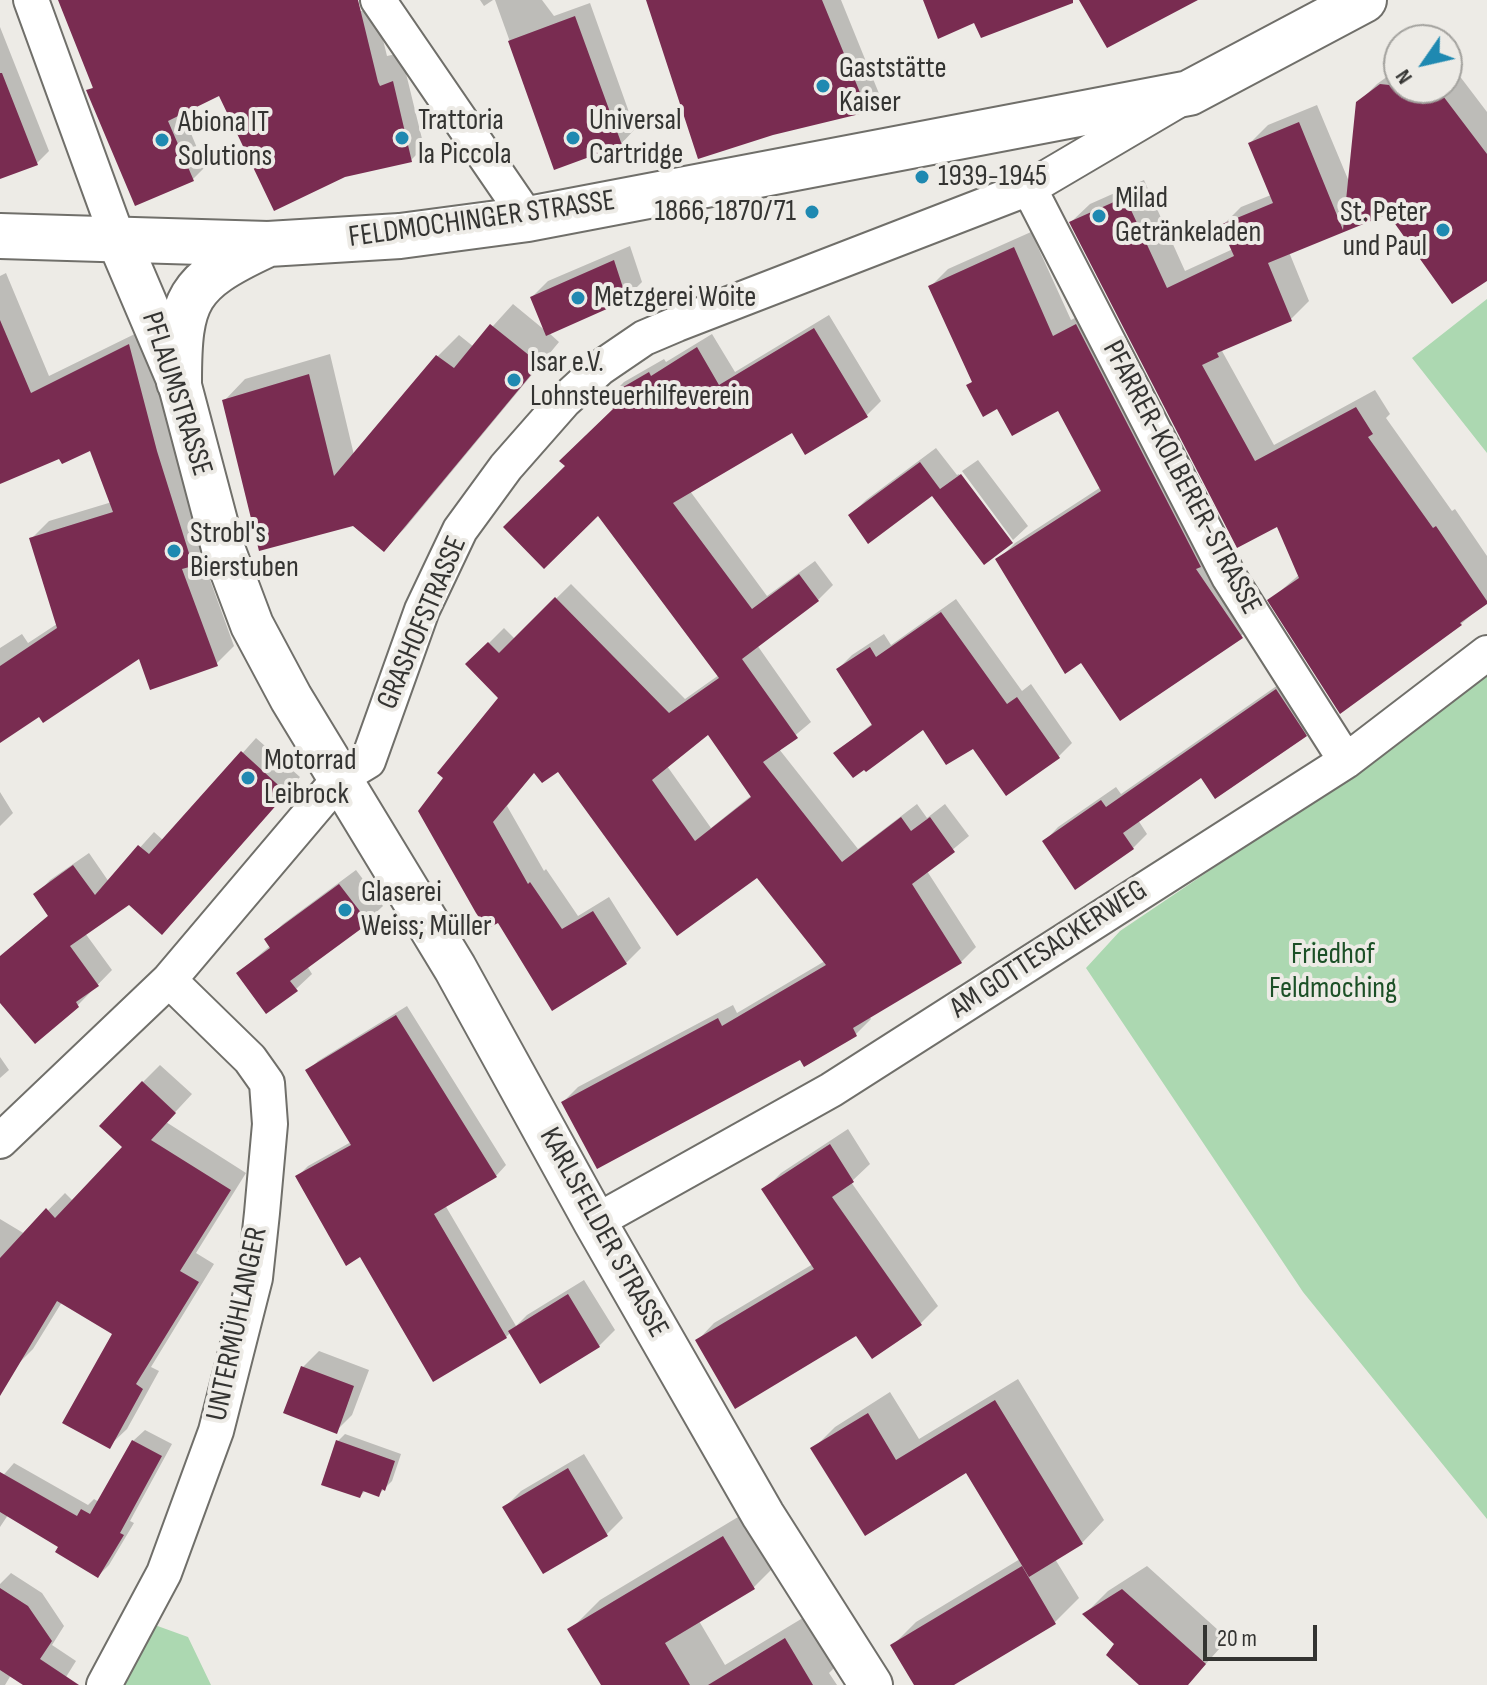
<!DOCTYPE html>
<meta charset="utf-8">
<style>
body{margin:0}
#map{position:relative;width:1487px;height:1685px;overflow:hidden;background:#edebe6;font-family:"Sofia Sans Condensed",sans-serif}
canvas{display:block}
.north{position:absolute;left:1383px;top:24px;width:80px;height:80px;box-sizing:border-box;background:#edebe6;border:2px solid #a3a29e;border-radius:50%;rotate:236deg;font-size:22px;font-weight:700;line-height:32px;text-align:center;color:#343432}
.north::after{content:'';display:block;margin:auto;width:28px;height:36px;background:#1f89b1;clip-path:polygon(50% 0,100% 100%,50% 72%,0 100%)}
.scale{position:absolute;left:1203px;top:1625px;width:114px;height:36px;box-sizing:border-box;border:4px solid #343432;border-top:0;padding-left:10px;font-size:24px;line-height:28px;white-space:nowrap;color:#343432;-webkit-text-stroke:6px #edebe6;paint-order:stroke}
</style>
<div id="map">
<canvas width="1487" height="1685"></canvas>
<div class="north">N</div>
<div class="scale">20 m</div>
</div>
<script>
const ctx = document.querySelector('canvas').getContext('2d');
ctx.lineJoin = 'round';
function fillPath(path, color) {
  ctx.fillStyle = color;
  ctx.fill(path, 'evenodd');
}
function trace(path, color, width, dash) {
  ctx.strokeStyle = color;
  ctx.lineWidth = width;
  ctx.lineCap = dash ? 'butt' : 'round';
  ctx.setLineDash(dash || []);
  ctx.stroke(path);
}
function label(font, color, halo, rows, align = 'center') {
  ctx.font = font + ' "Sofia Sans Condensed",sans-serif';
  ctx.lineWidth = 8;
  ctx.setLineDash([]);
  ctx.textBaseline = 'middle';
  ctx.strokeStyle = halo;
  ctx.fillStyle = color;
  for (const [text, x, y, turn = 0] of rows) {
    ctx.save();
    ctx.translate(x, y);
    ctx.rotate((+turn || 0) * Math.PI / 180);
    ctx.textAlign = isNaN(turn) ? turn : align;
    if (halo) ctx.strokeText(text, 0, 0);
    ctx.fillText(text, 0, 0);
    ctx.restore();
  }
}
const green = new Path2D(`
 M1487,299v154l-75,-95z
 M1487,671v848l-184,-227 -217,-324 34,-37 243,-164z
 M152,1624l36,13 23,48h-87z`);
const shadow = new Path2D(`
 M60,0h289l9,12 17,-5 12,49 14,-3 23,94 -13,13 -191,-66 -38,18 23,55 -12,12 -104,-88 5,-5z
 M480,0h13l-9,6z
 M495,0h47l12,16 36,-13 45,126 -14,15 -66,23z
 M646,0h195l39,96 -13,14z
 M0,27l49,124 -12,12 -37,14z
 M1449,62l38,50v166l-99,-66 -99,40 20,49 -18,18 -64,27 -5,5 52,94 101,-55 15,24 -4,4 66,93 3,-2 32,47v45l-26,23 -121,87 -70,-111 30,-26 -22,-49 -207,-303 19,-18 54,-24 41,91 48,-22 -10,-24 18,-18 30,-12 -21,-52 18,-18 49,-20 33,79 8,-81 19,-19 22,-16v20h48z
 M1031,232l40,88 23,-12 160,315 -17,17 -156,21 -83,-101 17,-17 86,-56 -42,-79 -61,-2 -25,-25 -42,-95 17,-17z
 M630,246l12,36 -16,16 -77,35 10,9 -154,186 -21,21 -160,-148 21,-22 85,-25 24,101 84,-99 21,-21 15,12 39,-43 34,28 -15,-35 16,-16z
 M6,273l43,103 98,-48 63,218 -9,9 33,91 -18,18 -76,-8 -100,58 -40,27v-93l22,-14 6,9 29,-19 -26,-85 18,-18 63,-19 -21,-54 -31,9 -60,25v-206z
 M829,315l52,86 -14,14 -74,15 -103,61 77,105 48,-35 18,24 -15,15 -61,45 54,77 -32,27 79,100 59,-45 10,14 18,-14 24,32 -42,35 49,76 -15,15 -92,54 2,3 -15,15 -51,30 -4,-6 -238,44 15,-15 155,-82 4,8 88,-52 -67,-86 -199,-106 -24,2 -28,35 37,65 2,-2 32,47 31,-19 32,51 -15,15 -148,-51 23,-214 -33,-34 36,-36 11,11 56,-55 114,115 34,-24 -152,-209 48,-57 -6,-12 15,-15 40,-23 2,3 46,-28 23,38zM709,732l43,63 -41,33 -44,-62z
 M936,448l21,27 2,-1 51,68 -77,-49 -83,23 16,-16z
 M978,460l50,66 -15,14 -51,-69z
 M956,599l66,92 9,-7 41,59 -14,14 -85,-11 -49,-19 -88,26 37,-30 -35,-54 14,-14 32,-21 7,11z
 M1291,676l29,45 -15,14 -103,41 -64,44 9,14 -14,14 -89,-6 14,-15 58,-40 5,7z
 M256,738l44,39 -124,141 -47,-15 -44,30 27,37 -34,35 -43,36 -35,-41v-43l50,-43 -14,-19 14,-15 39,-27 20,29 45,-50 10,9z
 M0,792l13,21 -13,13z
 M356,870l27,36 -16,15 -60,45 5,8 -16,15 -58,-16 33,-28 -4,-6 16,-15z
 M407,1006l99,159 -10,11 -51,29 71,121 11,-11 57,-35 31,50 -16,16 -88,-14 -5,5 -145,-83 -64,-77 11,-11 43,-24 -43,-71 10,-10z
 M0,1057l9,13 -9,8z
 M160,1065l32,29 -26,28 80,51 -50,80 18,11 -63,103 8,4 -32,58 -18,17 5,-113 -52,-31 -29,47 -17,17 -16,5v-152l25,15 40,-41 8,8 51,-55 19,-64z
 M848,1129l22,35 -19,18 87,124 -17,17 -48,33 -16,-22 -160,7 17,-18 99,-59 -49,-74 17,-17z
 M319,1351l50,19 -17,45 -16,16 -33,-64z
 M1018,1379l86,141 -22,23 -27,16 24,39 -24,24 -105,63h-34l-24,-39 24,-24 104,-63 -54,-89 -153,-21 22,-22 55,-35 29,47z
 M145,1430l27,14 -42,77 4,2 -25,42 -11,11 -37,-30 -53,-31 -8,12v-48l14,-16 74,42 6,-6 5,3 34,-61z
 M345,1434l56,20 -9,27 -13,13 -13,-4 -6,6 -22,-55z
 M584,1454l39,64 -16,16 -64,38 -38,-65 16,-16z
 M753,1508l30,50 -30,30 -54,33 26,44 91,-55 28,48 -15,15 8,12h-234l-33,-55 30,-30z
 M1147,1566l81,73 -41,46h-45l-26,-41 -31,-30 23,-23z
 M11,1573l31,20 22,33 -12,19 24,16 -15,24h-34l-16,-10 -6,10h-5v-101z`);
const building = new Path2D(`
 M58,0h300l20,82 2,4 13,-5 19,81 -67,15 -71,34 -55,-115 -51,25 26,60 -59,25 -49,-116 7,-2z
 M646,0h176l46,112 -95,23 -75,24z
 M923,0h150v3l-92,35 -7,-15 -36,16z
 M1079,0h119l-91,48z
 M575,16l47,129 -68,25 -46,-129z
 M0,73h2l36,92 -38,14z
 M1380,84l19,2v2h38l50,66v127l-35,23 -64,-90 -120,49 24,58 -75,32 2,4 -17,8 53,96 101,-54 17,27 -5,3 65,91 3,-2 51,75v3l-27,19 2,2 -122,89 -73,-114 32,-22 -22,-51 -40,21 -168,-326 56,-25 42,91 67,-32 -14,-31 53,-22 -25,-60 51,-21 44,108 13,-128z
 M1014,247l39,89 23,-12 125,243 -5,2 47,69 -123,83 -39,-58 -16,11 -70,-115 106,-68 -43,-80 -46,25 -15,-27 -14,8 -17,-32 6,-3 -44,-96z
 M614,260l13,40 -81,36 -16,-39z
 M0,320l31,73 98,-49 28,107 36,115 -11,3 36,97 -68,24 -11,-31 -96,64 -4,-6 -39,26v-77l57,-38 -28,-90 84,-26 -23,-61 -28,13 -3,-5 -59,25z
 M490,324l50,40 -156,188 -31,-26 -94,25 -37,-151 87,-26 25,102 102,-121 18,13z
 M814,328l54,89 -63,38 -13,-22 -119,70 79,106 47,-35 20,27 -77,58 56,79 -35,24 79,100 59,-45 10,14 19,-14 25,35 -43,32 50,79 -109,65 4,8 -53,31 -4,-7 -203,109 -36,-67 157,-84 4,8 104,-61 -69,-87 -80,58 -119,-164 -16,11 -8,-10 -41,49 35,62 2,-2 32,47 31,-18 34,53 -75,47 -54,-88 -11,6 -11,-16 -58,-102 25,-33 -6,-5 61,-75 -33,-34 23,-22 11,11 56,-56 114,116 50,-35 -121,-162 -54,53 -41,-42 62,-61 -6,-5 54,-52 -7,-12 43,-25 2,4 46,-29 22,38zM708,735l43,62 -56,44 -43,-61z
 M920,462l20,27 21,-15 52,69 -29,22 -52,-69 -64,48 -20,-29z
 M941,612l66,92 10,-7 43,61 -54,38 -33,-47 -27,16 -23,-35 -57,42 -2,-2 -11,8 -20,-25 39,-28 -36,-56 34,-22 6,10z
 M1276,689l31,47 -92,63 -14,-21 -78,55 11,16 -59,41 -33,-49 59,-41 5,7z
 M241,751l46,42 -125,142 -33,-30 -59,41 29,40 -23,16 3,5 -44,37 -35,-41v-47l48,-40 -15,-22 40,-29 22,30 43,-50 11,9z
 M339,884l30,39 -79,58 8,10 -32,23 -30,-41 34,-25 -6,-9z
 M396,1015l101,162 -63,37 73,124 -74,44 -73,-125 -14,9 -51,-90 56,-31 -46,-75z
 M142,1081l34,32 -25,27 80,50 -51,81 19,11 -63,102 7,5 -33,60 -48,-26 50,-89 -55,-33 -57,95v-138l46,-50 9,10 67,-71 -23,-21z
 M830,1144l24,38 -22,15 90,128 -50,34 -16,-23 -121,73 -40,-69 119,-71 -53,-80z
 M568,1294l32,53 -60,37 -32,-53z
 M301,1366l53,20 -17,48 -54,-21z
 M995,1400l88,144 -54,33 -63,-104 -101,63 -55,-88 58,-35 28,47z
 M132,1440l30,16 -42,77 4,2 -26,43 -43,-26 3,-5 -58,-35v-40l77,44 4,-7 9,5z
 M336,1440l59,21 -10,30 -3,-2 -3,8 -16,-6 -3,7 -39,-13z
 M568,1468l40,68 -65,38 -41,-67z
 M723,1536l32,53 -90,54 25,42h-89l-34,-56z
 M1022,1566l34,58 -102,61h-40l-24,-40z
 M0,1588l28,18 24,35 -12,18 39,26h-56l-23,-15z
 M1122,1589l84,75 -18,21h-49l-33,-30 8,-11 -32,-30z
 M785,1638l28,47h-105z`);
const minor = new Path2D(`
 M31,0l87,239
 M378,0l150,219
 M1029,188l200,389 117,184
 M0,1141l169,-161 171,-202 28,-17 54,-151 38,-80 46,-63 58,-66 36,-33 44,-30 33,-14 352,-136 146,-86
 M595,1222l236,-132 515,-329 141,-108
 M104,1685l60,-112 52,-142 39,-153 7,-65 8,-89 -3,-41 -17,-24 -81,-79`);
const tertiary = new Path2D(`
 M118,239l61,143 44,166 29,77 39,73 164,270 140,254 168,293 108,170`);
const secondary = new Path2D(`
 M0,236l268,8 132,-8 128,-17 661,-126 175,-93
 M179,382c0,-83 8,-100 85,-136`);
const markers = [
 [823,86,8,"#1f89b1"],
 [402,138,8,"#1f89b1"],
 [573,138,8,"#1f89b1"],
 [162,140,8,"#1f89b1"],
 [922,177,8,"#1f89b1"],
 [812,212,8,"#1f89b1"],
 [1099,216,8,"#1f89b1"],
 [1443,230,8,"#1f89b1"],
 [578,298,8,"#1f89b1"],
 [514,380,8,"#1f89b1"],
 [174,551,8,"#1f89b1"],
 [248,778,8,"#1f89b1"],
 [345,910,8,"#1f89b1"]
];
const poiNames = [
 ["Gaststätte",839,69],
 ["Kaiser",839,103],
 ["Trattoria",418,121],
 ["la Piccola",418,155],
 ["Universal",589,121],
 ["Cartridge",589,155],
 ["Abiona IT",178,123],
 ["Solutions",178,157],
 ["1939-1945",938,177],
 ["Milad",1115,199],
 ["Getränkeladen",1115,233],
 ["1866, 1870/71",796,212,"right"],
 ["St. Peter",1427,213,"right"],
 ["und Paul",1427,247,"right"],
 ["Metzgerei Woite",594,298],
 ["Isar e.V.",530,363],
 ["Lohnsteuerhilfeverein",530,397],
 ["Strobl's",190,534],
 ["Bierstuben",190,568],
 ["Motorrad",264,761],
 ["Leibrock",264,795],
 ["Glaserei",361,893],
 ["Weiss; Müller",361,927]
];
const streetNames = [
 ["FELDMOCHINGER STRASSE",482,220,-8],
 ["PFLAUMSTRASSE",176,394,72],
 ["PFARRER-KOLBERER-STRASSE",1181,478,62],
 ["GRASHOFSTRASSE",423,623,-67],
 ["AM GOTTESACKERWEG",1049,950,-33],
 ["KARLSFELDER STRASSE",603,1233,61],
 ["UNTERMÜHLANGER",238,1324,-78]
];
const parkNames = [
 ["Friedhof",1333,955],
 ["Feldmoching",1333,989]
];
fillPath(green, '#acd8b1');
fillPath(shadow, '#0003');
fillPath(building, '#792c51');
trace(minor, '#706f6a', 38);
trace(tertiary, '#706f6a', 46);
trace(secondary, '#706f6a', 48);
trace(minor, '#fff', 34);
trace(tertiary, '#fff', 42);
trace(secondary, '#fff', 44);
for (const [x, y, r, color] of markers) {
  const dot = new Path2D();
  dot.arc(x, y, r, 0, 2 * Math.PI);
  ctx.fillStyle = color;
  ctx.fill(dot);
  trace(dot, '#edebe6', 3);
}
label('30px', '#343432', '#edebe6', poiNames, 'left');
label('30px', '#343432', '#edebe6', streetNames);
label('30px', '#1c5027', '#edebe6', parkNames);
</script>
